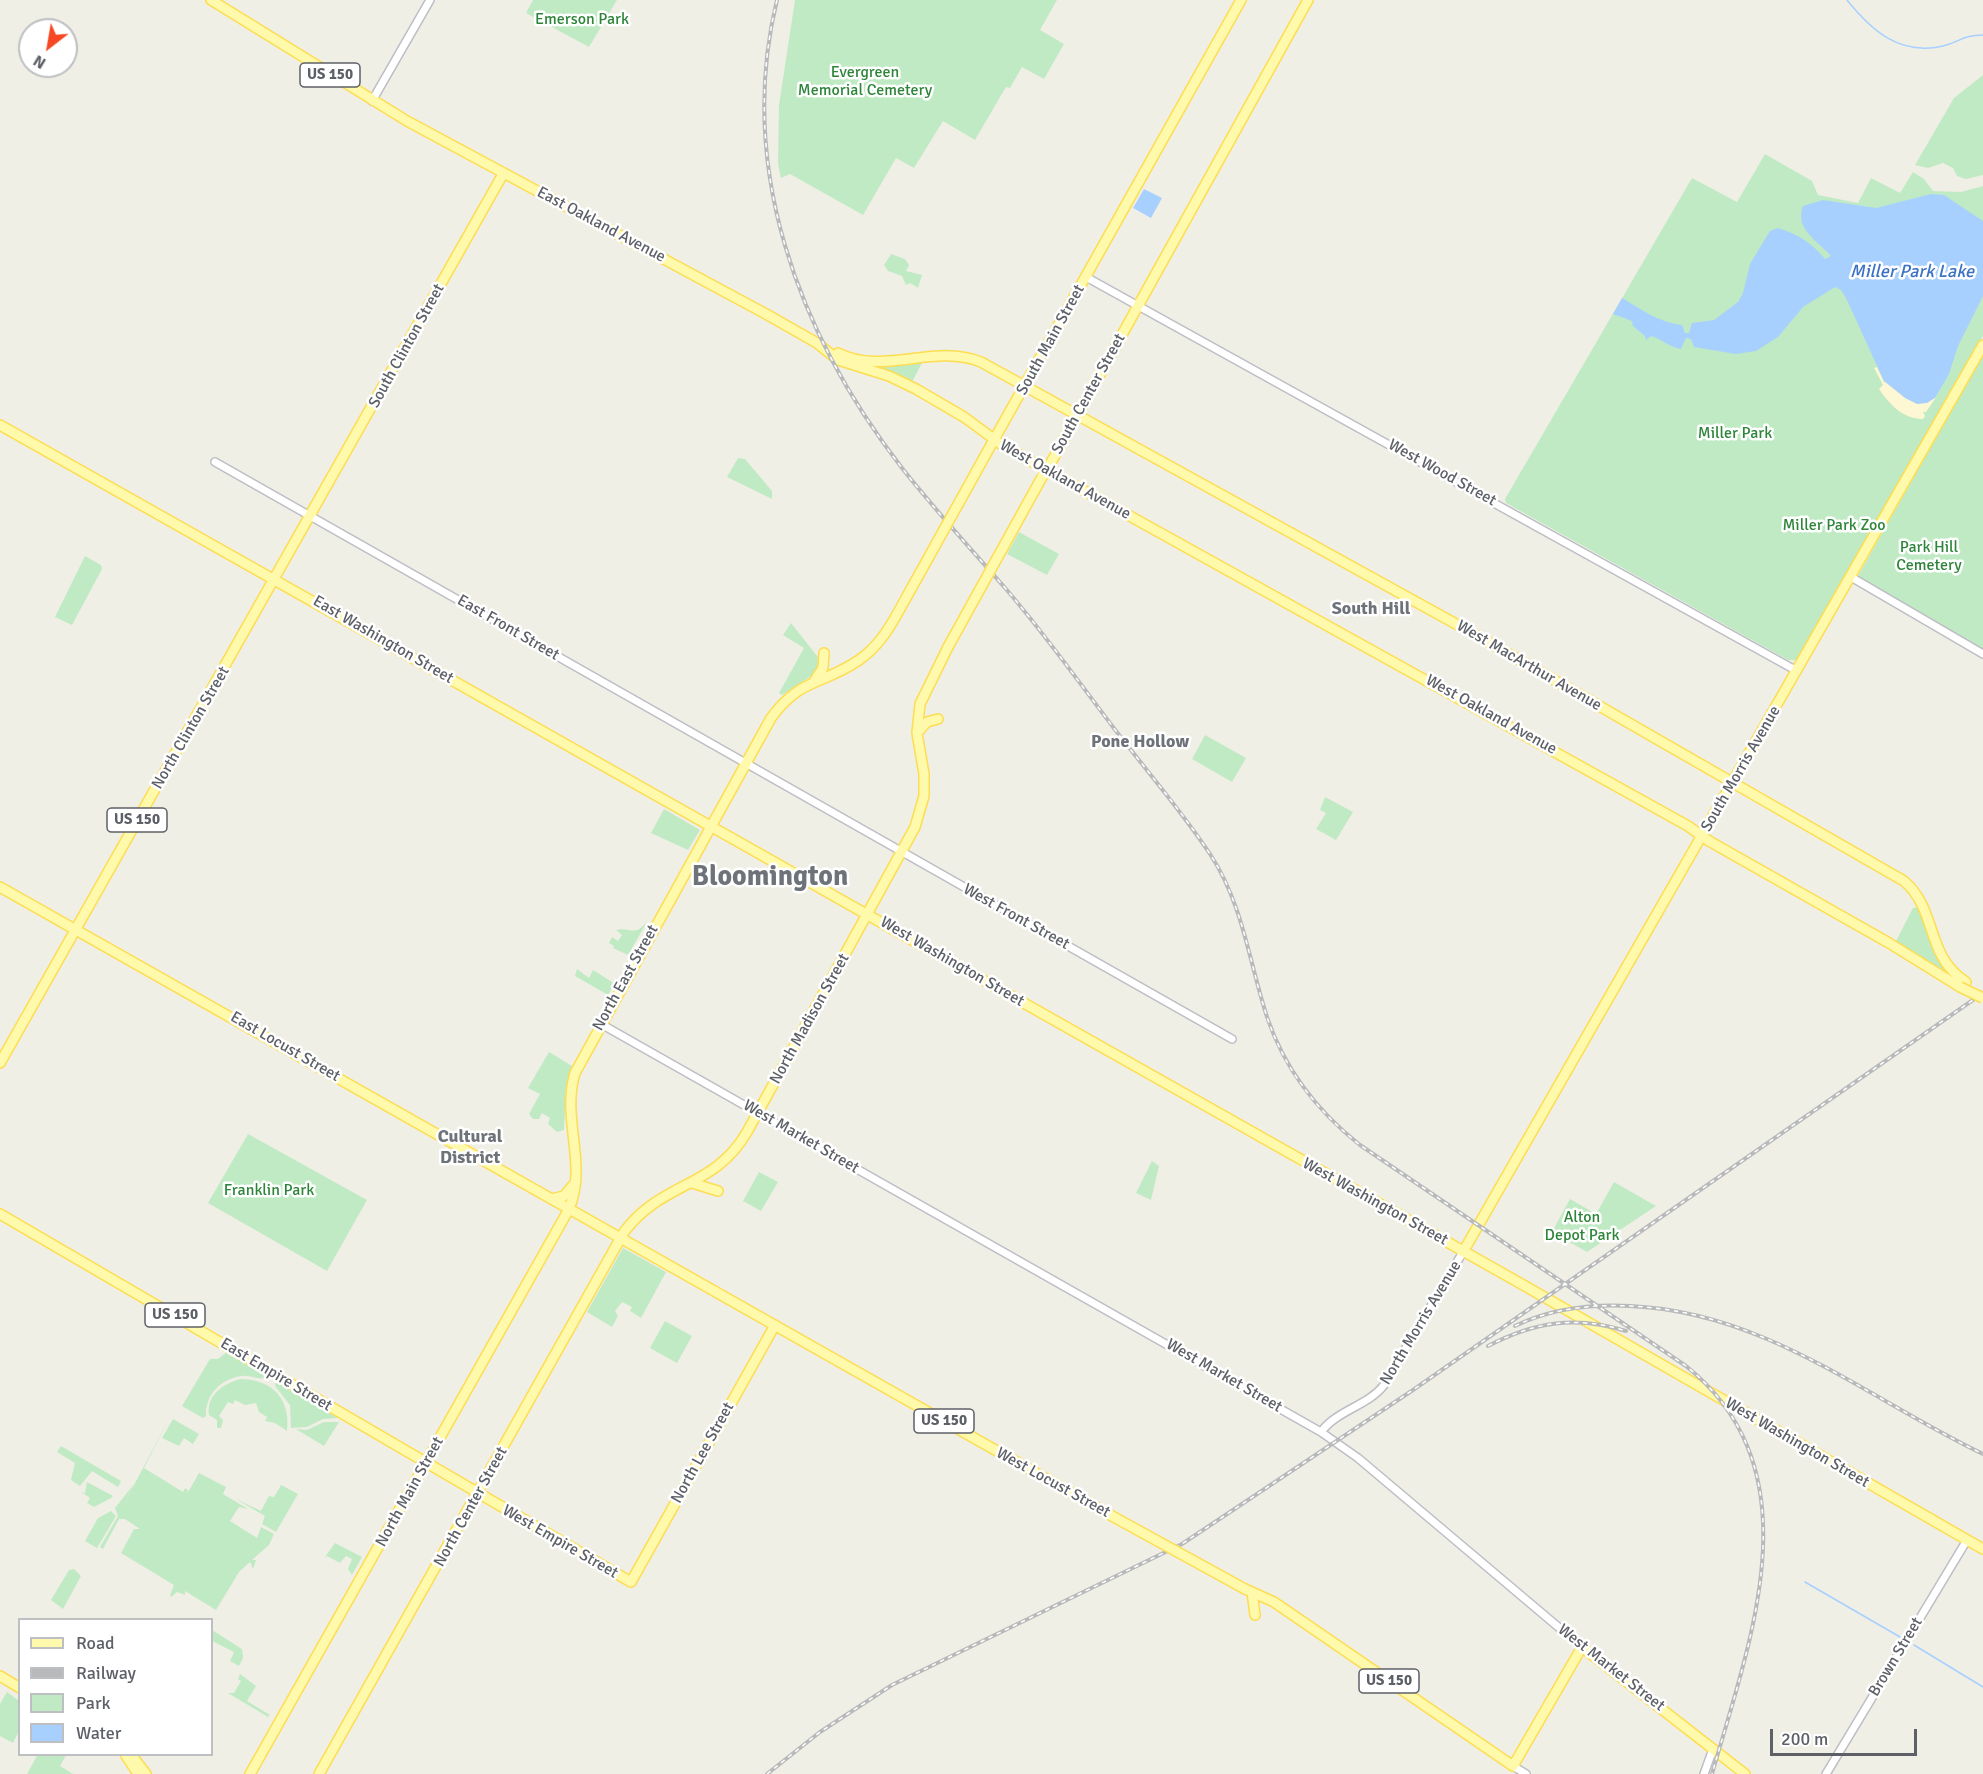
<!DOCTYPE html>
<style>
body{margin:0}
#map{position:relative;width:1983px;height:1774px;overflow:hidden;background:#f0efe5;font-family:Signika,sans-serif}
canvas{display:block}
.legend{position:absolute;left:18px;top:1618px;width:195px;height:138px;box-sizing:border-box;background:#fff;border:2px solid #bebfc2;margin:0;padding:8px 10px;list-style:none;font-size:18px;color:#5d6067}
.legend li{display:flex;align-items:center;gap:12px;height:30px}
.legend b{width:30px;border:2px solid #bebfc2}
.north{position:absolute;left:18px;top:18px;width:60px;height:60px;box-sizing:border-box;background:#fff;border:2px solid #bebfc2;border-radius:50%;rotate:211deg;font-size:16px;font-weight:700;line-height:24px;text-align:center;color:#5d6067}
.north::after{content:'';display:block;margin:auto;width:21px;height:27px;background:#f74824;clip-path:polygon(50% 0,100% 100%,50% 72%,0 100%)}
.scale{position:absolute;left:1770px;top:1729px;width:147px;height:27px;box-sizing:border-box;border:3px solid #5d6067;border-top:0;padding-left:8px;font-size:18px;line-height:21px;white-space:nowrap;color:#5d6067;-webkit-text-stroke:4px #fff;paint-order:stroke}
</style>
<div id="map">
<canvas width="1983" height="1774"></canvas>
<ul class="legend">
<li><b style="height:8px;background:#fff9ac"></b>Road</li>
<li><b style="height:8px;background:#b8b9ba"></b>Railway</li>
<li><b style="height:16px;background:#c0eac4"></b>Park</li>
<li><b style="height:16px;background:#a7d0ff"></b>Water</li>
</ul>
<div class="north">N</div>
<div class="scale">200 m</div>
</div>
<script>
const ctx = document.querySelector('canvas').getContext('2d');
ctx.lineJoin = 'round';
function fillPath(path, color) {
  ctx.fillStyle = color;
  ctx.fill(path, 'evenodd');
}
function trace(path, color, width, dash) {
  ctx.strokeStyle = color;
  ctx.lineWidth = width;
  ctx.lineCap = dash ? 'butt' : 'round';
  ctx.setLineDash(dash || []);
  ctx.stroke(path);
}
function label(font, color, halo, rows, align = 'center') {
  ctx.font = font + ' Signika,sans-serif';
  ctx.lineWidth = 5;
  ctx.setLineDash([]);
  ctx.textBaseline = 'middle';
  ctx.strokeStyle = halo;
  ctx.fillStyle = color;
  for (const [text, x, y, turn = 0] of rows) {
    ctx.save();
    ctx.translate(x, y);
    ctx.rotate((+turn || 0) * Math.PI / 180);
    ctx.textAlign = isNaN(turn) ? turn : align;
    if (halo) ctx.strokeText(text, 0, 0);
    ctx.fillText(text, 0, 0);
    ctx.restore();
  }
}
const green = new Path2D(`
 M533,0h84l-28,47 -63,-34z
 M795,0h262l-17,30 24,14 -20,35 -22,-12 -12,21 -4,-1 -31,53 -32,-19 -29,47 -18,-10 -33,57 -73,-41 -9,4 -3,-14 1,-59z
 M1983,75v100l-17,4 -9,-3 -4,-8 -10,-5 -15,5 -13,-3 39,-67z
 M1765,154l47,27 6,14 40,8 13,-25 29,15 13,-21 11,7 9,12 28,1 22,-6v150l-185,324h-10l-282,-157 -1,-4 187,-321 45,24z
 M891,254l14,5 4,6 -3,6 16,4 -4,13 -8,-5 -4,2 -4,-9 -14,-5 -4,-6z
 M1983,355v295l-124,-73v-3z
 M920,360l3,1 -11,21 -34,-15z
 M738,458l7,1 27,32v8l-45,-22z
 M1019,532l40,22 -12,21 -40,-21z
 M85,556l16,9 1,4 -30,56 -17,-8z
 M791,623l30,38 -4,11 -35,23 -3,-2 25,-45 -21,-13z
 M1205,735l41,23 -14,24 -40,-23z
 M1325,797l28,15 -17,28 -20,-11 10,-16 -6,-3z
 M664,809l36,21 -12,20 -37,-17z
 M1919,907l15,46 20,26 -58,-38 17,-33z
 M647,922l-19,33 -15,-7 1,-2 -5,-3 3,-6 6,4 4,-6 -6,-5c15,-4 17,8 31,-8z
 M577,969l12,9 4,-8 19,12 2,2 -6,11 -33,-19z
 M549,1052l23,14 -6,20 -2,44 -7,2 -9,-8 2,-6 -8,-5 -3,6h-6l-4,-5 11,-20 -12,-6z
 M248,1134l119,66 -40,71 -119,-68z
 M1152,1161l7,5 -8,34 -15,-7z
 M759,1172l19,10 -17,29 -18,-10z
 M1614,1182l42,24 -69,46 -35,-20 18,-33 26,15z
 M623,1248l43,24 -25,46 -11,-7 2,-4 -10,-5 -7,9 3,5 -6,11 -25,-15z
 M665,1321l27,15 -15,27 -27,-15z
 M227,1352l39,24 -1,2c-6,2 -15,-3 -23,-2 -21,2 -37,19 -36,40l-3,2 -21,-12 28,-47h8z
 M240,1379c32,0 51,20 47,52l-12,-8 -10,-2 2,-4 -8,-5 -3,-9 -11,2 -10,-5 -2,4 -5,-2 -9,14 4,4 -2,8h-4v-8l-8,-5c-3,-20 14,-31 31,-36z
 M276,1381l62,37 -15,1 -16,8 -16,1 -1,-23 -15,-19z
 M170,1417l-26,51 39,24 2,-4 3,2 -1,4 12,-21 27,14 -3,7 25,15 -9,-2 -9,14 27,17 4,-11 13,7 -5,11 -17,15h4l-3,9 -3,-7 -11,10 -23,38 -31,-19v4l-8,-3 -6,5 -1,-2 4,-10 -53,-32 13,-24h6l-15,-10h-6l-16,30 -3,-2 18,-31 -3,-8 19,-24 -10,20z
 M173,1419l26,15 -6,10 -9,-6 -5,8 -17,-8z
 M324,1422h15l-15,24 -28,-17 11,1z
 M61,1446l60,35 -3,6 -26,-16 -12,15 -9,-6 4,-17 -18,-11z
 M87,1482l26,14 -2,2 -17,9 -7,-4 3,-5 -9,-6 4,1z
 M281,1485l17,9 -22,38 -14,-8 3,-8 -31,-18 27,13 8,-15 5,1z
 M111,1511l5,5 -19,32 -12,-7 13,-23z
 M335,1543l27,14 -10,18 -4,-6 4,-10 -6,-3 -6,7 -13,-7 -2,1z
 M74,1569l7,7 -18,33 -12,-9 18,-30z
 M212,1630l30,19 1,9 -4,8 -9,-5 4,-9 -22,-11z
 M240,1674l16,12 -9,15 23,14 -2,2 -40,-24h6l7,-12 -3,-2z
 M7,1692l12,9v30l-6,12 -13,-7v-32z
 M38,1754l28,1 -6,11 13,8h-46z`);
const sand = new Path2D(`
 M1877,367l7,15 51,16 2,-2 -11,16h-3l2,4 -2,3c-20,0 -34,-15 -44,-30l4,-4 -9,-17z`);
const water = new Path2D(`
 M1144,189l18,9 -11,20 -18,-10z
 M1931,194l13,1 39,26v75l-25,50 -9,28 -14,24 -8,5 -10,1 -12,-6 -21,-17 -38,-83 -5,-8 -6,-3 -32,20 -25,30 -22,14 -20,3 -42,-7 -3,-8 -5,-1 -5,11c-12,-2 -19,-10 -30,-13l-5,4 -1,-4 -12,-10 -1,-5 -19,-7 9,-16c20,12 36,24 60,27l3,8h4l3,-10 22,-3 24,-18 5,-9 7,-29 20,-33 8,-3c20,6 34,15 47,31l6,-3c-13,-15 -37,-27 -28,-50l20,-6 53,8z`);
const stream = new Path2D(`
 M1847,0c25,31 53,56 96,46 16,-4 20,-11 40,-11
 M1805,1582l95,55
 M1914,1645l69,42`);
const minor = new Path2D(`
 M372,101l58,-101
 M1086,277l711,394
 M215,462l1017,577
 M1851,577l132,77
 M601,1024l720,408 37,26 224,189
 M1321,1432c16,-22 47,-26 63,-47l79,-133
 M1513,1766l13,8
 M1704,1774l9,-25
 M1826,1774l141,-234`);
const major = new Path2D(`
 M211,0l196,121 359,193 51,29 21,17 51,16 27,13 48,28 38,28 686,381 21,15 180,102 71,44
 M838,353c46,23 95,-10 143,9l486,268 437,251c34,29 21,75 62,101
 M0,425l1518,857 465,267
 M991,445l250,-445
 M1044,475l264,-475
 M815,680l8,-12 1,-15
 M917,733l10,-11 11,-3
 M0,887l1112,629
 M0,1063l503,-889
 M692,1183l26,8
 M551,1199l13,-3 11,-13
 M0,1214l631,368 144,-257
 M1463,1252l520,-907
 M1245,1589l29,13 239,164 69,-119 163,127
 M1252,1592l3,23
 M0,1676l20,12
 M125,1754l13,20
 M127,1754l6,3 13,17
 M250,1774l319,-565c19,-45 -8,-90 6,-136l196,-355c30,-41 52,-33 88,-58 22,-15 34,-38 47,-62
 M319,1774l305,-542c38,-51 90,-43 123,-100l168,-305 9,-31v-22l-7,-41 3,-29 28,-57`);
const rail = new Path2D(`
 M777,0c-41,168 22,335 125,468 33,42 69,81 104,121 38,44 72,92 107,138 32,42 68,83 97,127 33,50 39,108 57,163 18,53 50,94 93,128l326,221c131,105 64,274 26,408
 M1515,1326c35,-17 76,-22 115,-20 136,6 235,91 353,148
 M1488,1346c46,-24 88,-31 138,-15
 M767,1774l53,-42 72,-47 290,-141 231,-154 570,-397`);
const majorBridge = new Path2D(`
 M906,598l85,-153
 M948,647l94,-170
 M1960,987l23,11
 M1112,1516l133,73`);
const shields = [
 [330,75,60],
 [137,820,60],
 [175,1315,60],
 [944,1421,60],
 [1389,1681,60]
];
const shieldNames = [
 ["US 150",330,75],
 ["US 150",137,820],
 ["US 150",175,1315],
 ["US 150",944,1421],
 ["US 150",1389,1681]
];
const parkNames = [
 ["Emerson Park",582,20],
 ["Evergreen",865,73],
 ["Memorial Cemetery",865,91],
 ["Miller Park",1735,434],
 ["Miller Park Zoo",1834,526],
 ["Park Hill",1929,548],
 ["Cemetery",1929,566],
 ["Franklin Park",269,1191],
 ["Alton",1582,1218],
 ["Depot Park",1582,1236]
];
const streetNames = [
 ["East Oakland Avenue",601,225,28],
 ["South Main Street",1051,340,-61],
 ["South Clinton Street",407,346,-61],
 ["South Center Street",1089,394,-61],
 ["West Wood Street",1442,473,29],
 ["West Oakland Avenue",1065,480,29],
 ["East Front Street",508,628,30],
 ["East Washington Street",383,640,30],
 ["West MacArthur Avenue",1529,666,30],
 ["West Oakland Avenue",1491,715,29],
 ["North Clinton Street",191,728,-60],
 ["South Morris Avenue",1741,769,-60],
 ["West Front Street",1016,917,29],
 ["West Washington Street",952,962,30],
 ["North East Street",626,978,-61],
 ["North Madison Street",810,1019,-61],
 ["East Locust Street",285,1047,30],
 ["West Market Street",801,1137,30],
 ["West Washington Street",1375,1202,29],
 ["North Morris Avenue",1421,1323,-59],
 ["East Empire Street",276,1375,31],
 ["West Market Street",1224,1376,30],
 ["West Washington Street",1797,1443,30],
 ["North Lee Street",703,1453,-61],
 ["West Locust Street",1053,1483,29],
 ["North Main Street",410,1492,-61],
 ["North Center Street",471,1507,-61],
 ["West Empire Street",560,1542,30],
 ["Brown Street",1896,1657,-59],
 ["West Market Street",1611,1668,38]
];
const waterNames = [
 ["Miller Park Lake",1912,272]
];
const neighbourhoodNames = [
 ["South Hill",1371,609],
 ["Pone Hollow",1140,742],
 ["Cultural",470,1137],
 ["District",470,1158]
];
const townNames = [
 ["Bloomington",770,878]
];
fillPath(green, '#c0eac4');
fillPath(sand, '#fdf7d3');
fillPath(water, '#a7d0ff');
trace(stream, '#a7d0ff', 1.5);
trace(minor, '#bdbec5', 10);
trace(major, '#fddd52', 12);
trace(minor, '#fff', 7);
trace(major, '#fff9ac', 9);
trace(rail, '#b8b9ba', 4);
trace(rail, '#fff', 1.5, [4.5]);
trace(majorBridge, '#fddd52', 12, []);
trace(majorBridge, '#fff9ac', 9);
for (const [x, y, w] of shields) {
  const box = new Path2D();
  box.roundRect(x - w / 2, y - 12, w, 24, 4.5);
  ctx.fillStyle = '#fff';
  ctx.fill(box);
  trace(box, '#5d6067', 1.5);
}
label('bold 15px', '#5d6067', null, shieldNames);
label('16px', '#2e853a', '#fff', parkNames);
label('16px', '#5d6067', '#fff', streetNames);
label('italic 18px', '#3c72c4', '#fff', waterNames);
label('bold 18px', '#6e7279', '#fff', neighbourhoodNames);
label('bold 28px', '#6e7279', '#fff', townNames);
</script>
